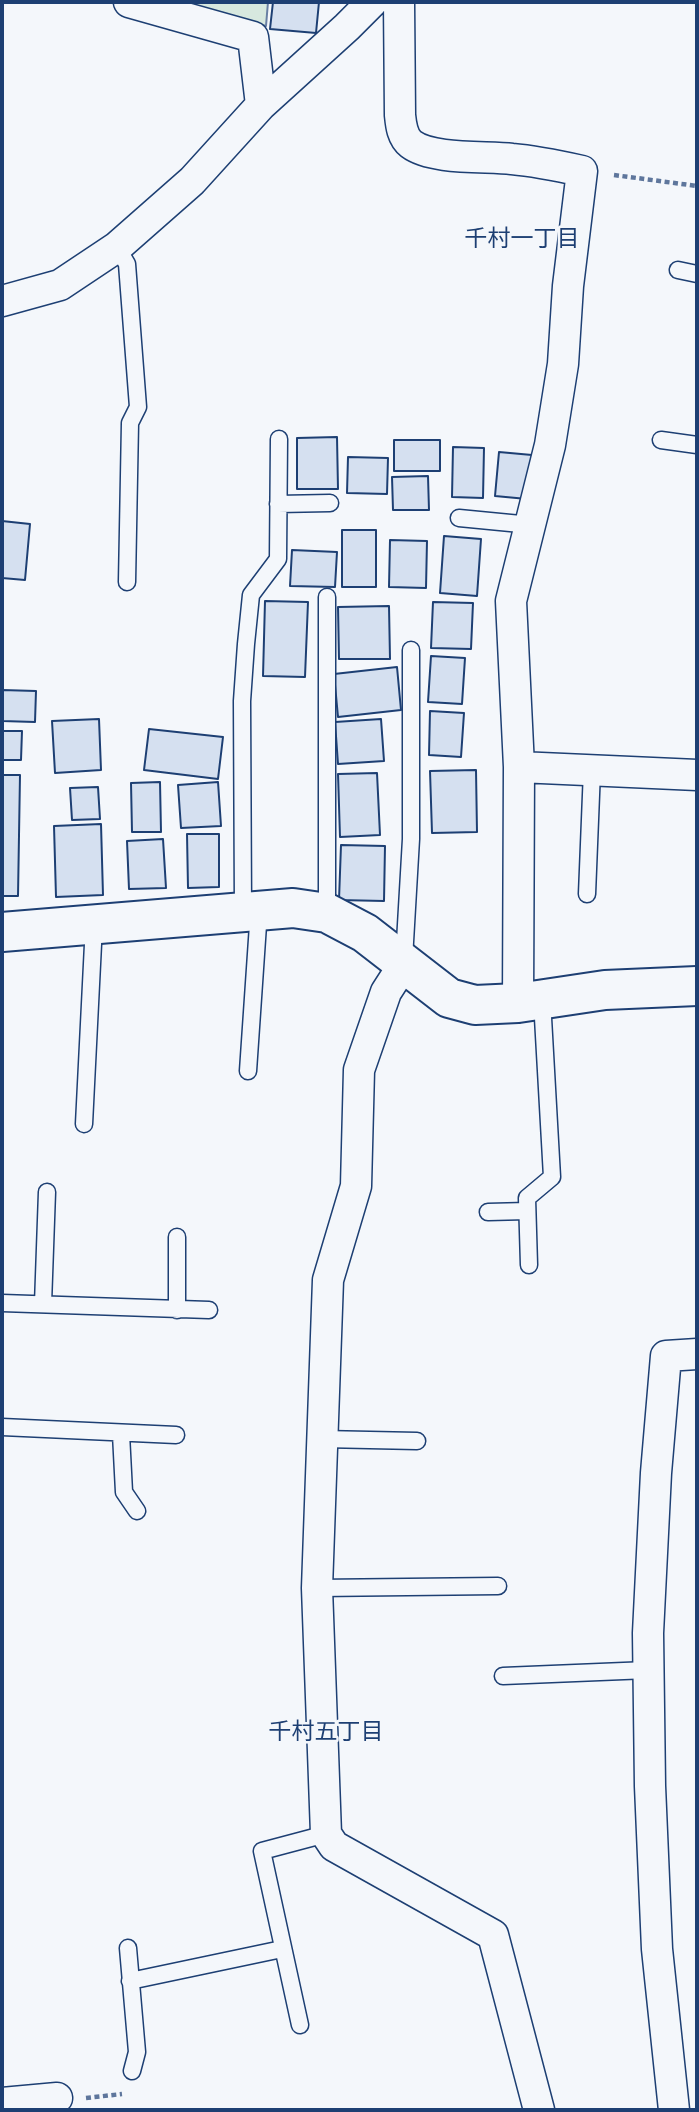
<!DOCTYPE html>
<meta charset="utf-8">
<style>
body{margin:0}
#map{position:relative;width:699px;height:2112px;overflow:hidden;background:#f4f7fb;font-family:Manrope,sans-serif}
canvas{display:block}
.frame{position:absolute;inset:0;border:4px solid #1d3f73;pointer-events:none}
</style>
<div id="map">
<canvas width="699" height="2112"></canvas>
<div class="frame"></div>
</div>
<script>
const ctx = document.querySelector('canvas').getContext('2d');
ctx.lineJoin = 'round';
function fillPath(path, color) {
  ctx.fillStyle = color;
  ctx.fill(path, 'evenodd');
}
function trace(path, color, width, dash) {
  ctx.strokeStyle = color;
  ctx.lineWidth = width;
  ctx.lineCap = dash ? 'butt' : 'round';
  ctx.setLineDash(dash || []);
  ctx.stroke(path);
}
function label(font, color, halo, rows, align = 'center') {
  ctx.font = font + ' Manrope,"Noto Sans JP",sans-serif';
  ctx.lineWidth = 5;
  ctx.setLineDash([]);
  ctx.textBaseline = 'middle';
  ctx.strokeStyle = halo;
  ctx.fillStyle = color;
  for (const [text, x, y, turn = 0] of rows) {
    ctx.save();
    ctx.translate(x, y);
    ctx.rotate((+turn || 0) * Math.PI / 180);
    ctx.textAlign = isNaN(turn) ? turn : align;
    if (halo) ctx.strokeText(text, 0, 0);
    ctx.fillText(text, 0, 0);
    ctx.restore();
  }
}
const green = new Path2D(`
 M194,2h74l-2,24 -73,-20z`);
const building = new Path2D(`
 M273,2h46l-3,31 -46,-4z
 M337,437l1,52h-41v-51z
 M394,440h46v31h-46z
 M453,447l31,1 -1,50 -31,-1z
 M499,452l33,3 -5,44 -32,-3z
 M348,457l40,1 -1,36 -40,-1z
 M428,476l1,34h-36l-1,-33z
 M2,521l28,3 -5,56 -23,-2z
 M342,530h34v57h-34z
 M444,536l37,3 -4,57 -37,-3z
 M390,540l37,1 -1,47 -37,-1z
 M292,550l45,2 -2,35 -45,-1z
 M265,601l43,1 -3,75 -42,-1z
 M433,602l40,1 -2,46 -40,-1z
 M389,606l1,53h-51l-1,-52z
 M431,656l34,2 -3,46 -34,-2z
 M397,667l4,43 -63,7 -4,-43z
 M2,690l34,1 -1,31 -33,-1z
 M430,711l34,2 -3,44 -32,-2z
 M99,719l2,51 -46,3 -3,-52z
 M381,719l3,42 -46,3 -3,-42z
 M149,729l74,8 -5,42 -74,-9z
 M2,731h20l-1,29h-19z
 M476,770l1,62 -45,1 -2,-62z
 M377,773l3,62 -40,2 -2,-63z
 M2,775h18l-2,121h-16z
 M160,782l1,50h-29l-1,-49z
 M218,782l3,44 -40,2 -3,-43z
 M98,787l2,32 -28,1 -2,-32z
 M101,824l2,71 -47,2 -2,-71z
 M187,834h32v53l-31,1z
 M163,839l3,49 -37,1 -2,-48z
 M341,845l44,1 -1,55 -45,-1z`);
const path = new Path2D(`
 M614,175l83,11
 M86,2098l36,-4`);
const service = new Path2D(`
 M117,247l10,17 11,143 -8,16 -3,159
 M678,270l19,4
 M661,440l36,5
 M278,504l52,-1
 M459,518l72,7
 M327,597v316
 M587,894l5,-124
 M243,911l-1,-210 4,-57 5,-49 27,-36 1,-120
 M404,959l7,-120v-189
 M248,1071l11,-161
 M84,1124l10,-200
 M488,1212l39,-1
 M177,1237v73
 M529,1265l-2,-67 25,-21 -10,-177
 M2,1303l207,7
 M43,1304l4,-112
 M2,1427l174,8
 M121,1434l3,58 13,19
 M322,1439l95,2
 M317,1588l181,-2
 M503,1676l145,-6
 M128,1948l9,104 -5,19
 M130,1981l152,-32
 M300,2025l-38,-174 64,-17`);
const minor = new Path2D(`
 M129,2l124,35 8,68
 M399,2l1,113c1,10 2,22 11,29 21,16 75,12 101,15 23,2 47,7 70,12l-14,115 -5,78 -13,81 -39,156 8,166 -1,236
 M2,301l58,-16 57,-38 75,-66 69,-76 86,-78 25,-25
 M519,767l178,8
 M404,964l-18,28 -27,78 -3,116 -28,94 -11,308 9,246 8,12 159,89 46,175
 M2,2103l55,-5
 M674,2110l-17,-161 -7,-163 -2,-153 8,-160 10,-117 31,-2`);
const tertiary = new Path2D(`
 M2,932l291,-24 34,5 38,20 84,65 26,7 43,-2 87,-13 92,-4`);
const neighbourhoodNames = [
 ["千村一丁目",522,240],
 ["千村五丁目",326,1733]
];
fillPath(green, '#d7e8df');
trace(green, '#687fa3', 2);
fillPath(building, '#d5e0f0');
trace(building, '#1d3f73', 2);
trace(service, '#1d3f73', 19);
trace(minor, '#1d3f73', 33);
trace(tertiary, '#1d3f73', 42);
trace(path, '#5e769c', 4.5, [5, 3.5]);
trace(service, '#f4f7fb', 16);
trace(minor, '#f4f7fb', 30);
trace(tertiary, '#f4f7fb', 38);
label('23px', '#1d3f73', '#f4f7fb', neighbourhoodNames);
</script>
